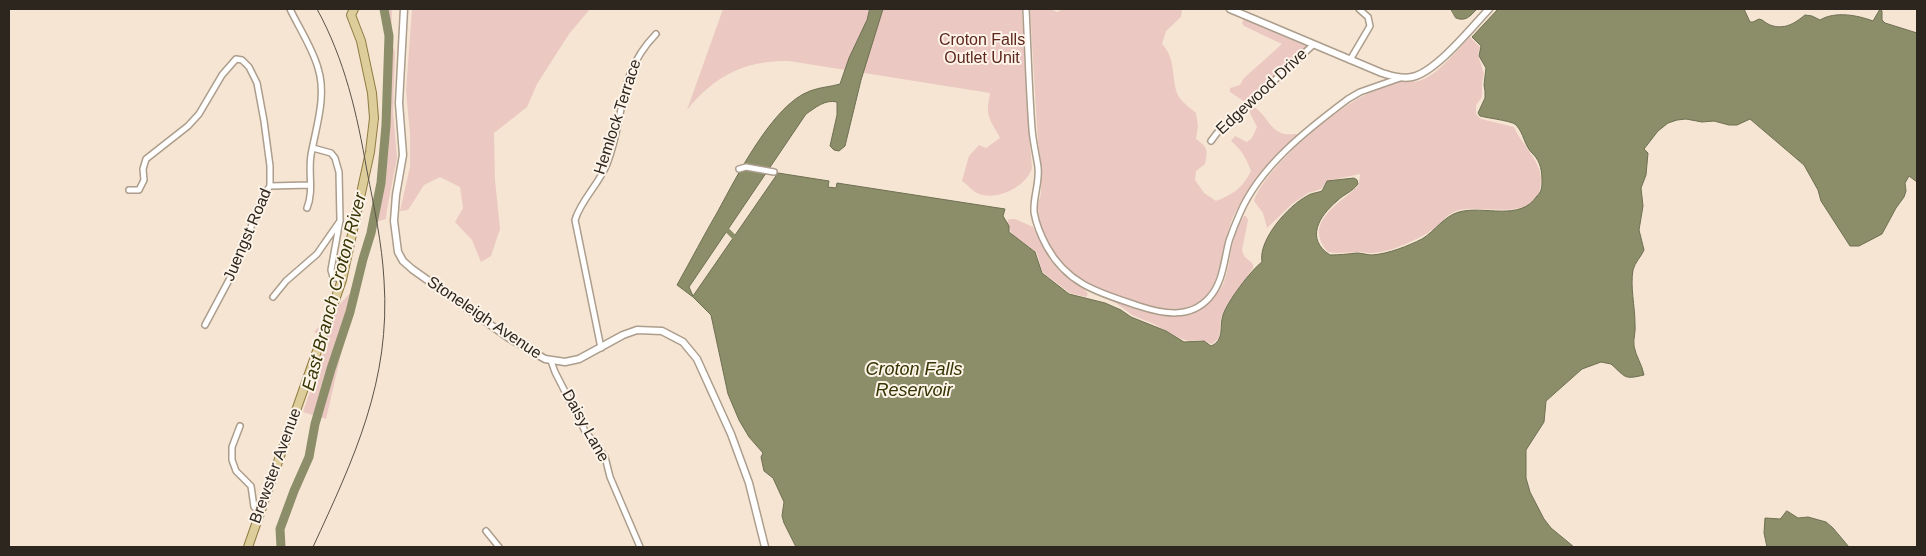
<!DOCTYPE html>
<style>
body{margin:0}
#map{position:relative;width:1926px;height:556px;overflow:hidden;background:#f5e5d2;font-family:Arial,sans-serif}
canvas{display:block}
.frame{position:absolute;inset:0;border:10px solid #2c261f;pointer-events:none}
</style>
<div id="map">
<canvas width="1926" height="556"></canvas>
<div class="frame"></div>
</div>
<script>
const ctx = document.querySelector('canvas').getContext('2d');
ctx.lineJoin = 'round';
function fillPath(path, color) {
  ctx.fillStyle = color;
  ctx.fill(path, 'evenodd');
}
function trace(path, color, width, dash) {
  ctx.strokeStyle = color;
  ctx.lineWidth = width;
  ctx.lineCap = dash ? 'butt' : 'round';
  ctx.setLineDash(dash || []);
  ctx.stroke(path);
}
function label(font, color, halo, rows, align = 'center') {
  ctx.font = font + ' Arial,sans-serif';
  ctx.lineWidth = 4;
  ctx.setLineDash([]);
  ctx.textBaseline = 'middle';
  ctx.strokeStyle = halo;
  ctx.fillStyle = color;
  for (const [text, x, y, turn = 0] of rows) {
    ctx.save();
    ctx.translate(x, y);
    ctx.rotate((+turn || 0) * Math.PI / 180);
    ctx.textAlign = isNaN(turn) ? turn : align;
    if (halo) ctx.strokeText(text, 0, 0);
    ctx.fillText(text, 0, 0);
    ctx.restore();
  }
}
const green = new Path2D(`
 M381,9h11l-1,32 4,11 -2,58 4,48 -10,51 -1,10 -11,3c10,-32 14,-66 15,-99 0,-14 -3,-28 -3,-42 1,-27 6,-47 -6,-72z
 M412,9h178l-21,25 -32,50 -10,23 -33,26 1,47 5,49 -9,27 -10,6 -9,-22 -17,-18 8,-14 -3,-21 -20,-10 -16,8 -16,25 -8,1 10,-44v-33l-4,-43z
 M723,9h299l5,102 5,57c-6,19 -36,34 -55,25 -5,-2 -10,-9 -15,-12l7,-25 10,-11 7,3 14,-10c-3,-7 -8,-13 -10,-19 -4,-8 -1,-19 0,-26l-201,-32c-44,-1 -75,15 -102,49z
 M1030,9h20l7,3 6,-3h119l-1,8 -15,14 -4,13c14,15 9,31 15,49 3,8 12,14 19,20l2,13 -2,13c12,9 12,10 9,25l-9,7 -1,9 9,13 12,8c17,-7 26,-12 35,-30 -5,-13 -9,-21 -20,-30l4,-5 12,6 5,-4 5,-11 -8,-16 5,-4c11,6 15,21 27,26 4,2 12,1 17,1 -24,24 -48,48 -63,79 -13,25 -12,66 -31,85 -8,7 -21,12 -31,12 -23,-1 -71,-17 -91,-28 -13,-7 -33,-31 -38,-46 -3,-8 -6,-21 -6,-30 0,-5 3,-9 3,-14 1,-17 0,-33 -3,-49z
 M1244,19l64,28 -63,55 -15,-10v-4l10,-3 4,-7 38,-34 -38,-18 -2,-3z
 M1470,37l10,10 -2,8 6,19 -2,9v14l-6,8v9l5,5 33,8c9,21 32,37 26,61 -7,34 -57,16 -81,22 -14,4 -18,15 -30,22 -15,9 -42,22 -60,21 -4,0 -7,-2 -11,-1 -10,0 -21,2 -30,0 -26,-30 12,-48 31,-67l1,-11 -33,7 -6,8 -13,4 -16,11 -25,24 -4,-15 -9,-12c11,-34 87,-98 120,-110 7,-3 17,-7 25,-9 12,-1 17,2 29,-5 15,-9 30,-28 42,-40z
 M1244,216h2l2,4 -6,30 2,6 9,8v4l-27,38 -5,11 -2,21 -7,6 -11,-4 -12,1 -10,-3 -25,-14 -22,-9 -20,-15c35,11 72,30 101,-2 4,-5 9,-10 11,-16 8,-22 6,-47 20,-66z
 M1009,219h6l18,8 17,33 9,11 18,14 7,4 4,5 -2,3 -16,-4 -24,-18 -4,-4 -5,-18 -25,-19 -5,-11z
 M352,291l-7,22 5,2 -24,104 -23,-7 25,-74 -14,-6z`);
const water = new Path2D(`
 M870,9h13l-22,71 -16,66 -6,5 -5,-1 -4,-4 7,-31v-13c-12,-3 -22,6 -31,12l-117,173 4,9 85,-123 51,8 -1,6 8,1 1,-5 168,26 -2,7 6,10v6l26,20 7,21 27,21 36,9 16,7 10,7 35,14 18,11 20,-1 7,5c14,-6 8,-19 12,-31 4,-13 28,-45 39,-53 -4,-22 26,-56 45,-66 4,-3 10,-3 15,-5l5,-10 27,-3 3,2 1,4c-6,8 -14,10 -21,17 -18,15 -32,38 -7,54 9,0 18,-1 27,-2 5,0 10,2 15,2 16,-1 36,-9 50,-16 13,-8 22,-23 37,-27 25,-7 61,10 78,-16 4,-4 5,-8 5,-14 0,-10 -1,-20 -9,-28 -9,-8 -9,-21 -17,-29 -3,-4 -29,-7 -36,-9l-2,-3 7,-15v-7l-1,-6 2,-17 -7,-12 2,-10 -9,-9 26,-28h246l6,13h3l6,-3c5,1 6,4 11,6 14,5 24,-1 35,-10l7,1 8,4c15,-9 37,-5 53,1l7,-12 2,2v9l3,3 32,10v149l-8,-6 -4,7 1,8 -2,6 -8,11 -14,26 -23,12h-9l-29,-45 -3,-11 -14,-25 -54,-46 -13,6h-8l-15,-4 -12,1 -16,-3 -9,1 -9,3 -10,8 -14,18 4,4 -2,22 -5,13 2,18 -4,24 5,20c-3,7 -9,12 -11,20 -3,17 2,36 2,54 1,8 -2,14 -1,22 2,11 8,18 10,29 -21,5 -18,2 -33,-11l-10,-2 -19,7 -36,32 -2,21 -18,28v28l4,14 14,27 7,9 23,19h-778l-12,-24 -2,-7 2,-14 -11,-24 -9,-7 -3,-14 2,-4 -14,-16 -10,-17 -11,-26 -17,-79 -18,-18 -16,-12c14,-25 27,-50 41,-74 18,-33 55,-107 92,-120 10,-4 20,-4 30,-7l9,-26 18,-38z
 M1451,9h26c-7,7 -11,13 -21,9z
 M1787,511l11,7 10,-1 18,5 7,6 16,19h-82l-3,-14 1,-15 15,1z`);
const canal = new Path2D(`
 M724,227l10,10`);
const river = new Path2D(`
 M281,547l-1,-18 14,-38 15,-34 6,-33 16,-55 19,-57 13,-53 8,-26 10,-50 5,-58 3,-89 -5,-27`);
const minor = new Path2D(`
 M290,9c9,19 22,38 28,59 9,28 -2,59 -7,87 -3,18 3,36 -4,53
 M1026,9c2,40 3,80 6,120 1,13 4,25 6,38 2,15 -5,30 -4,45 2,12 7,24 13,35 21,38 53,46 92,59 24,8 51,13 70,-8 14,-15 15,-38 20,-57 3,-9 7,-19 11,-28 20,-47 68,-84 108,-114l12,-7 40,-14
 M1350,60l20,-34 -2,-9 -9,-8
 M1211,141l6,-8 96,-88
 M313,148l18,5 4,5 4,14 1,48 -9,50 2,7 9,3
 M739,169l7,-2 28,5
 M270,186l40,-1
 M129,190h10l5,-10 -1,-11 3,-10 42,-33 11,-12 23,-39 14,-16 6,1 7,7 8,16 7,38 6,45v20l-5,7 -36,87 -24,45
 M273,297l13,-16 31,-27 23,-33
 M601,348l-26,-128c6,-20 24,-36 32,-56 19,-49 9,-89 49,-130
 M551,361l4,11 30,59 20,26 5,20 30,70
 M240,426l-8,21v13l4,11 15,15 3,21 6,4
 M486,531l13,16`);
const tertiary = new Path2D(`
 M404,9l-5,94 4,52 -7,40 -2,26 4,31 5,9 9,8 97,69 36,21 20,3 14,-3 44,-24 14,-5 25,1 21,11 14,17 34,75 18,49 16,64
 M1230,9l152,64c10,3 20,6 30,4 24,-5 60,-50 77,-68`);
const primary = new Path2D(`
 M248,547l94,-267 28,-128 4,-34 -2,-25 -11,-52 -10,-26 3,-6`);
const rail = new Path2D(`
 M313,547c41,-89 78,-166 71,-267 -2,-37 -10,-73 -17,-109 -10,-57 -22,-111 -50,-162`);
const parkNames = [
 ["Croton Falls",982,41],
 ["Outlet Unit",982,59]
];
const streetNames = [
 ["Edgewood Drive",1262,92,-43],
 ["Hemlock Terrace",618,117,-72],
 ["Juengst Road",248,235,-67],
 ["Stoneleigh Avenue",484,318,34],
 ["Daisy Lane",585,426,61],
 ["Brewster Avenue",276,466,-70]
];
const waterNames = [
 ["East Branch Croton River",335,292,-75],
 ["Croton Falls",914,370],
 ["Reservoir",914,391]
];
fillPath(green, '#ebc8c1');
fillPath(water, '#8b8e68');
trace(water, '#6e6f52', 1);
trace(canal, '#8b8e68', 5);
trace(river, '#8b8e68', 9);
trace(minor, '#ac9d8c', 8);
trace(tertiary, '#ac9d8c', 9);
trace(primary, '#907c43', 10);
trace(minor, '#fff', 5);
trace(tertiary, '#fff', 6);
trace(primary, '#ddcd9a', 8);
trace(rail, '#5a5248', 1);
label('16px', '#5e271d', '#fdf3e8', parkNames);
label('16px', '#2c261f', '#fdf3e8', streetNames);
label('italic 18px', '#343604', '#fdf3e8', waterNames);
</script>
